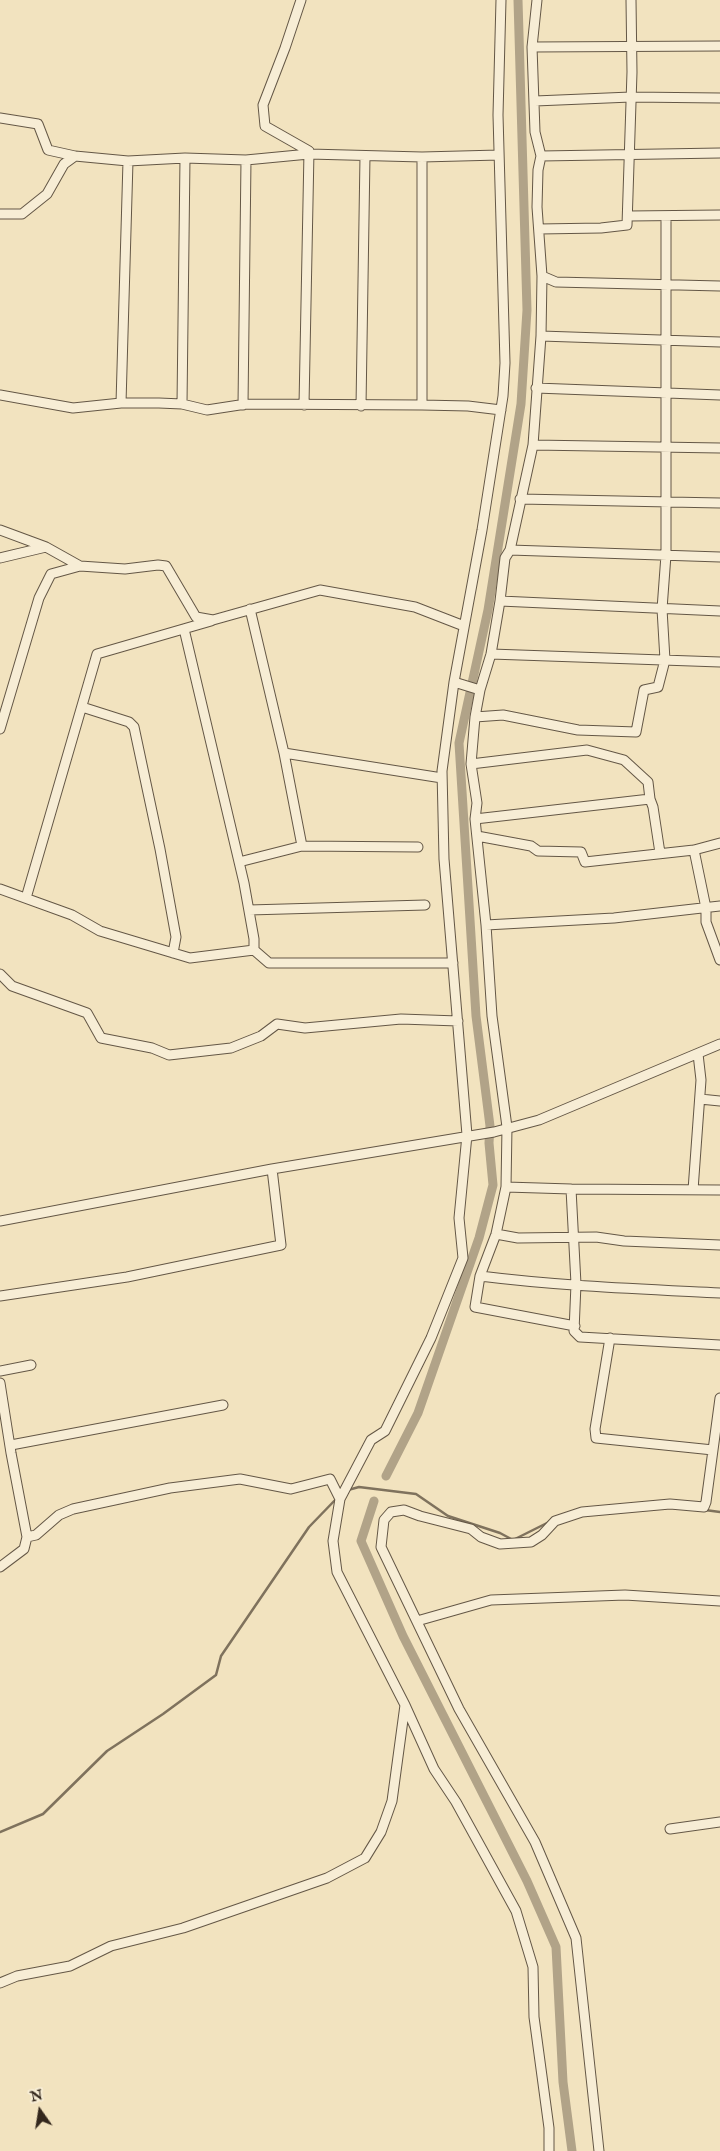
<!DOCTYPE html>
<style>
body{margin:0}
#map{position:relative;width:720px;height:2151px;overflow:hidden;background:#f2e3bf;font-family:"IM FELL English",serif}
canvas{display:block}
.north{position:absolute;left:15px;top:2086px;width:50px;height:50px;-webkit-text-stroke:4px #f7edd5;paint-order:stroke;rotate:347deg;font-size:14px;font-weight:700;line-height:20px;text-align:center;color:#34281d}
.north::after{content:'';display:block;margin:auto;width:18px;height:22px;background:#34281d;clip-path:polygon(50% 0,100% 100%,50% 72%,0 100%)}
</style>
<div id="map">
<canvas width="720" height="2151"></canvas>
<div class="north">N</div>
</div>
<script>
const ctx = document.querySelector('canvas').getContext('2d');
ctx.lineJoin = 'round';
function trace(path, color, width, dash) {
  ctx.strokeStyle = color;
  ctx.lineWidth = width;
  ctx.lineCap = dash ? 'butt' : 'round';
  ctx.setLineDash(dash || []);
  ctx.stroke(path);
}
const stream = new Path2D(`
 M348,1490l11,-3 57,7 32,22 52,17 13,7 36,-18
 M705,1510l15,2
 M0,1832l43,-18 64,-63 56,-37 53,-39 5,-19 88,-129 29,-30`);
const canal = new Path2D(`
 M386,1476l32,-63 61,-175 14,-53 -4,-42 1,-17 -14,-110 -17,-273 29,-133 33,-206 6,-94 -9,-310
 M374,1501l-13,40 42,95 124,245 29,66 7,135 9,69`);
const minor = new Path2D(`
 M301,0l-16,48 -22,57 2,21 44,25 -5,254
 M501,0l-3,115 7,248 -2,33 -21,134 -28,152 -12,89 2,88 23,276 -8,83 4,40 -32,80 -46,93 -14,9 -31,59 -7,42 4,31 68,133 29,64 22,33 60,109 17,56 1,50 15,111v23
 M537,0l-5,47 3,85 6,24 -3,14 -1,37 5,69 -1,60 -8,109 -23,105 -5,8 -5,43 -9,53 -11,36 -5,27 -4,47 6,39 -2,16 11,106 6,91 15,111 -1,60 -10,47 -16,42 -5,31 100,19
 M532,47l188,-1
 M535,101l96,-4 89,1
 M0,118l38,6 10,26 27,6
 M541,156l179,-3
 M0,214h22l25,-20 17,-30 11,-8 53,5 57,-3 61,2 63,-6 113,3 77,-2
 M629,216l91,-1
 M539,229l62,-1 26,-3 5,-153 -1,-72
 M542,276l14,6 164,4
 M541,336l179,6
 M536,388l184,7
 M0,395l73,13 48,-5h38l23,1 25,6 39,-6 176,1 46,1 33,4
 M121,403l7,-242
 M182,404l3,-246
 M243,405l3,-245
 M422,405v-248
 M361,406l4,-250
 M533,445l187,3
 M520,499l200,4
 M0,530l46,17 34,19 45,3 33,-4 8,1 30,51 17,3 107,-30 95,17 49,19
 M510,550l210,7
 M0,558l46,-11
 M500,601l220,10
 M250,609l34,144
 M184,629l60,254 10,56v11
 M491,654l229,8
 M454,682l26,8
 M82,707l47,15 5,5 26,122 16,88 -3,16
 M475,717l28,-2 75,15 58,2 8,-42 14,-3 7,-27 -3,-51 4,-54v-339
 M0,729l39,-131 12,-24 29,-8
 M471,764l116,-14 37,10 24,22 2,17
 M475,819l175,-20 3,8 7,46
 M477,836l54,10 7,5 43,1 4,10 109,-12 26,-7
 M302,846l116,1
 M694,850l12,58v14l14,38
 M239,862l63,-16 -18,-93 158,25
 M0,889l72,26 28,16 90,27 64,-8 15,13h184
 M26,898l71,-244 114,-33
 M249,910l176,-5
 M486,925l128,-7 106,-12
 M0,974l12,12 75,27 14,25 51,10 17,7 62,-7 30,-12 16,-12 28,4 96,-9 57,2
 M700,1099l20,2
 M506,1187l65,2
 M693,1190l8,-110 -3,-26
 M720,1190l-149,-1 5,95 -2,47 6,6 140,8
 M0,1221l272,-52 222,-37 45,-12 181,-76
 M496,1234l22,4 78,-1 28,4 96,4
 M480,1276c79,10 160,13 240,17
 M0,1296l127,-19 154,-32 -9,-76
 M610,1338l-15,91 1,9 117,12
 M0,1371l31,-6
 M0,1383l11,70 16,84 -3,12 -24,18
 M11,1445l212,-40
 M27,1537l9,-2 23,-20 14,-6 97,-21 70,-9 51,10 39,-10 10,20
 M417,1621l74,-21 134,-5 95,6
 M670,1829l50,-7
 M0,1983l17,-7 53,-10 41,-20 72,-18 144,-50 38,-20 16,-26 11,-31 13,-96
 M599,2151l-23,-213 -41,-96 -76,-133 -78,-162 3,-27 7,-8 13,-2 16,6 51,13 10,8 19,7 31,-2 11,-7 13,-14 27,-9 88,-8 34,3 2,-5 14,-104`);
trace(stream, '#7f725d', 2.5);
trace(canal, '#b1a388', 9);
trace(minor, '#645746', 11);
trace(minor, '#f7edd5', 9);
</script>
